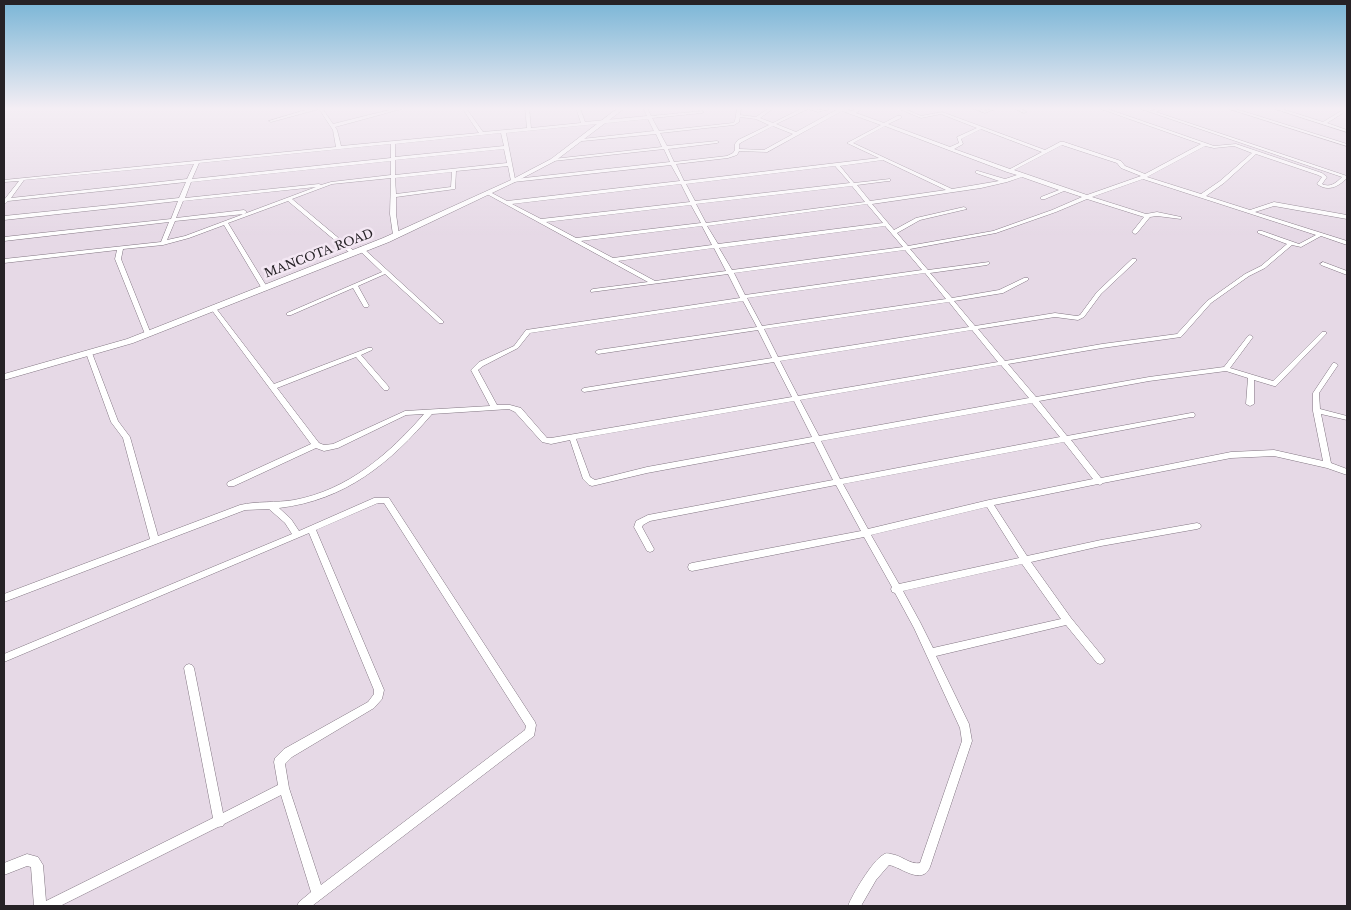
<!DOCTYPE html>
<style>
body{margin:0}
#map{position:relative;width:1351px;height:910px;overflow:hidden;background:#e6d9e6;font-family:"Libre Baskerville",serif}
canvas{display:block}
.frame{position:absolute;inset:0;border:5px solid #262226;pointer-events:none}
</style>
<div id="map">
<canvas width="1351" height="910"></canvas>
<div class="frame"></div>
</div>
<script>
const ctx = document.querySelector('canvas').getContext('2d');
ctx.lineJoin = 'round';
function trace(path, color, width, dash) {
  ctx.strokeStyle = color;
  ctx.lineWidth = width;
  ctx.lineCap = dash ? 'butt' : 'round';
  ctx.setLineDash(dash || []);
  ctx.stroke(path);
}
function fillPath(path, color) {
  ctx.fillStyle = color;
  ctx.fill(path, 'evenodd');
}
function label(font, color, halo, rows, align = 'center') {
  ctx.font = font + ' "Libre Baskerville",serif';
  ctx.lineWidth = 5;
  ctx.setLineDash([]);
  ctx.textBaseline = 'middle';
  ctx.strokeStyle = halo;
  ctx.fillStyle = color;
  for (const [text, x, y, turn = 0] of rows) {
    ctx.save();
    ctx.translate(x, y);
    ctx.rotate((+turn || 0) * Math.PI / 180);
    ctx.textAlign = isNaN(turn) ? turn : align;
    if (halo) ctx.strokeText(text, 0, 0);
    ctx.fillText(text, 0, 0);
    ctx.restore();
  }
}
const minor = new Path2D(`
 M312,108h10l11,16 64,-16h8l-70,19 2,3 4,16 138,-13 -17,-25h4l17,24 44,-4 -2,-20h4l2,20 50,-5 -5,-15h4l5,14 62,-6 -4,-8h4l4,8 51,-5 2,1 -2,1 -50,5 7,13 74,-8 2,-2 2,-13h4l-1,7 16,2 13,-9h5l-14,10 13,5 29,-15h12l4,2 16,-2 -16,4 -10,-3 -32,15 20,8 42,-23 -1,-1h7l8,3 5,-3h6l-7,5 28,10 13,-7h4v2l-13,6 62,23 9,-4 -2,-6 20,-9 -36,-14 -20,4 -24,-10h6l18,8 21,-4 103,38 15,-8h4l57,19 4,5 20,8 56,-30 -103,-36h7l109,38 22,-2 86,29 5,4 -5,7c8,4 14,-1 20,-7l-204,-69h7l7,3 6,-3h6l-8,4 191,64v2c-9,9 -19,14 -30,6l5,-7 -4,-2 -62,-21 -32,29 -18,13 44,14 24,-8 73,13v4l-73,-13 -19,6 92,29v4l-26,-9 -20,11 -9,-2 -27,23 -16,8 -38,27 -30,34 -79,11 -94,16 28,33 113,-20 75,-10 24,-31 2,-1 3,2 -23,31 43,13 49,-49h4v2l-50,52h-2l-20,-6v24l-4,2 -4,-2 2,-26 -22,-7 -77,10 -110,20 28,35 124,-23h3l1,2 -1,2h-3l-120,23 30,38 130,-26 43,-2 49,11 -10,-50v-18l20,-30h2l3,2 -19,28 1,16 27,7v4l-26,-6 10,49 16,6v6l-20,-7 -53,-12 -43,2 -128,25 -3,2 -2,-1 -104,21 33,51 74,-16 96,-17 3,1 1,2 -1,2 -3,1 -96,17 -70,16 40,56 32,39 2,3 -2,3 -3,1 -3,-1 -31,-38 -130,31 33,68 3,17 -42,126c-8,19 -29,0 -41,-2l-13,15 -15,26h-13c4,-11 25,-46 35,-51 2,-2 5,-2 8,-1 10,1 19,11 29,9l42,-122 -2,-13 -46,-100 -19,-35 -3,-1 -1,-3 1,-2 -28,-50 -172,34 -3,-1 -1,-3 1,-3 3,-1 169,-32 -25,-46 -186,36 -7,4 -1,2 12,22 -1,2 -3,1 -3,-1 -13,-24 2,-6 12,-6 185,-35 -19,-38 -167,31 -55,13 -3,-1 -6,-6 -13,-39 -19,4 -9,-2 -27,-30 -6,-3 -77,5c-42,49 -86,86 -153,94l12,11 8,12 75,-33h15l146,224 1,3 -2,11 -222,170h-15l2,-4 12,-10 -30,-97 -57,29 -1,2 -5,1 -158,79h-26l-3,-39 -4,-1 -23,9v-12l23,-9 11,3 5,8 3,36 167,-83 -29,-150 2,-3 3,-1 3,1 2,3 29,145 55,-28 -4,-23 1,-4 9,-9 84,-47 6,-8v-4l-65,-157 -305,129v-8l288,-120 -7,-11 -16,-14 -24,1 -241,92v-8l146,-55 -27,-101 -12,-16 -25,-69 1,-1h4l1,1 26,68 12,16 28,99 82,-31c17,-4 36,-2 54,-5 54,-10 95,-46 130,-86l-18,1 -68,33 -14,3 -8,-3 -82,38h-6l-1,-2 1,-2 83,-38 -100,-135v-2h4l59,77 94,-36h4l1,1 -1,1 -11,5 27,31 1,2 -1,2h-4l-28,-33 -79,31 42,55 5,2 9,-1 72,-33 85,-5 -19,-36 8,-8 35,-16 12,-16 214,-32 -12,-24 -137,18v-2l2,-1 55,-7 -163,-89 5,-1 17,9 173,-20 -9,-16 -158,17 -2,-1 -3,-15 -52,5 -1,18 -59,8v17l3,21 -3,2 -3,-2 -3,-21 1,-36 -59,6 -40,15 62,52v2h-4l-62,-52 -60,22 39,64 -3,2 -3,-2 -37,-62 -35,13 -26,7 -40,4 -2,10 30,75 -3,2 -3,-2 -30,-75 2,-9 -113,13v-4l157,-17 8,-20 -165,19v-4l167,-18 7,-18 -174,19v-4l175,-18 7,-16 -178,19 -3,3 -1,-1v-3l15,-19 -15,1v-2l332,-33 -3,-17 -14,-21 -48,13 -2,-1zM842,111l39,14 -34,18 32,15 -195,23 -8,-17 52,-6 9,-3 2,-4 28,1zM740,117l16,2 13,6 -31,15 -3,4v6l-2,3 -6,3 -53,6 -6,-13 49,-6 2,-1 -2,-1 -50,5 -7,-13 74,-8 5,-3zM648,119l6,12 -72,8 -2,1 2,1 74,-7 6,13 -109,12 -2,1 2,1 111,-12 6,13 -155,17 -9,-46zM773,126l20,8 -29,16 -25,-1v-5l3,-2zM885,126l122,46 10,3 -12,4 -27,-8h-2v2l23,8 -47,8 -99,-46zM981,129l61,23 -32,17 -56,-20 9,-5 -2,-5zM501,133l3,13 -109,11v-13zM391,144v14l-199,21 7,-16zM1062,145l55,18 4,5 20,8 -54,19 -73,-25zM1205,146l9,2 20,-2 18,7 -32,28 -19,13 -54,-17zM504,149l3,14 -112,12v-15zM883,160l63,30 -76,11 -13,-16 31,-4h2v-2l-36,4 -14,-17zM391,161v14l-60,7 -10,3 -2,-1 -134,14 6,-16zM194,164l-7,15 -176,19 13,-18zM835,166l15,17 -155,18 -9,-17zM452,172l-1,15 -55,7 -1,-16zM1022,177l37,13 -18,7v2h4l19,-8 18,6 -30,13 -59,21 -85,15 -11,-13 23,-13 47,-11 -3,-2 -48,11 -22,12 -22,-26 109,-16 26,-6zM1143,179l173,56 -17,9 -37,-13h-4v2l29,11 -26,22 -16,8 -38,27 -30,33 -75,10 -97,17 -27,-32 77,-12 23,3 6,-3 17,-23 35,-33v-2h-4l-35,33 -17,23 -3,1 -22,-3 -80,13 -21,-25 49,-8 25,-13v-2h-4l-25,12 -47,8 -22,-25 57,-8 3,-2 -1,-1 -61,8 -18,-21 86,-16 60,-21 31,-13 57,18 -12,15 3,2 2,-1 13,-16 7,-1 24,3v-2l-24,-5 -11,2 -54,-17zM681,184l9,18 -149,17 -29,-15zM852,186l13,16 -159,21 -10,-19zM316,187l-131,49 -18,4 8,-19 69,-7 3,-2 -3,-2 -68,8 7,-17zM867,204l16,19 -165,21 -11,-18zM691,205l10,18 -125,15 -30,-16zM702,226l10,19 -99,13 -32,-17zM885,226l18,21 -171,23 -13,-22zM714,248l12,23 -71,10 -37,-20zM905,250l17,20 -177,25 -11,-22zM925,273l21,26 -184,27 -15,-28zM743,301l14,26 -159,23 -3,2 3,2 160,-24 14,28 -188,30 -3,2 3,2 190,-30 18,35 -241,41h-4l-26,-30 -11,-3h-13l-19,-35 5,-4 35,-18 12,-15zM949,302l20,25 -191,30 -14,-28zM972,330l26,32 -200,34 -18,-35zM1001,365l28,33 -210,38 -19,-36zM794,401l18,36 -165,30 -52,13 -5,-3 -14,-38zM1032,403l28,34 -220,42 -19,-38zM1064,442l29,37 -104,21 -121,29 -25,-45zM378,503h6l142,223 -1,4 -204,155 -32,-97 -4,-24 7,-7 82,-49 8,-9 2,-9 -68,-160zM987,507l32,51 -120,26 -28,-49zM1022,564l39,55 -128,29 -13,-26 -17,-31z
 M972,108c5,0 11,3 15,2 4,-1 7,-2 11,-2l-13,5z
 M1013,108h6l8,4 -3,1z
 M1226,108h7l114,36v2z
 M1272,108h7l44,14 18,-11h2v2l-16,10 20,7v2z
 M361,247l2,1 80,73v2h-4l-54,-49 -27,12 11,20 -1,1h-4l-11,-19 -62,27h-4v-2l95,-41 -23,-22 -1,-1z
 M1323,262l24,9v4l-26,-10 -1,-1z`);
const secondary = new Path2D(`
 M618,108h7l-70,53 -40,21 -126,60 -256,101 -129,37v-6l123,-35 256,-101 128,-58 40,-21z`);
const farStreetnames = [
 ["MANCOTA ROAD",319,254,-21]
];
trace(minor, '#817581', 1);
trace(secondary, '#817581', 1);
fillPath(minor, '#fff');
fillPath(secondary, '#fff');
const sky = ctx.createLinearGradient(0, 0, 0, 236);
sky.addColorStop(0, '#79b5d6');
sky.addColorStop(0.46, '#f4eef4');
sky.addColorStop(1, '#f4eef400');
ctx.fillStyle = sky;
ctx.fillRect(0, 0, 1351, 236);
label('12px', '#262226', '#f3e7f3', farStreetnames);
</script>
